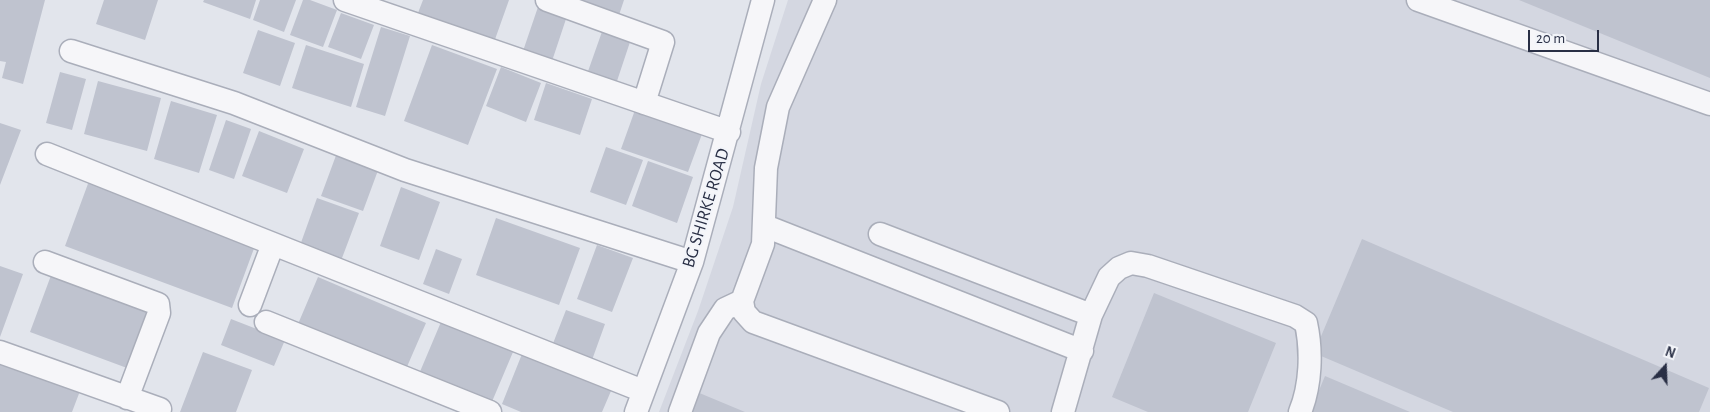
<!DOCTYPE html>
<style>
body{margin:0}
#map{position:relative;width:1710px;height:412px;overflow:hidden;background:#e2e5ec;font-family:"Alegreya Sans",sans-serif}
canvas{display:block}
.north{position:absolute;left:1640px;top:342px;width:50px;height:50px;-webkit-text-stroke:4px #f2f4f9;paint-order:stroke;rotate:20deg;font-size:14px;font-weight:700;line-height:20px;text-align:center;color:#292f45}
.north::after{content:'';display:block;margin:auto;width:18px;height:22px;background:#292f45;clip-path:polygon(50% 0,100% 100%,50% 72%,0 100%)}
.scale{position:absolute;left:1528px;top:30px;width:71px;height:22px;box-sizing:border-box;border:2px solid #292f45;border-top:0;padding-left:6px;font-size:15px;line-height:18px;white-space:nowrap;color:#292f45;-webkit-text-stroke:4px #f2f4f9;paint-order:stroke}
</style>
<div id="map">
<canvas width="1710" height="412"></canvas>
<div class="north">N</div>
<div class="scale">20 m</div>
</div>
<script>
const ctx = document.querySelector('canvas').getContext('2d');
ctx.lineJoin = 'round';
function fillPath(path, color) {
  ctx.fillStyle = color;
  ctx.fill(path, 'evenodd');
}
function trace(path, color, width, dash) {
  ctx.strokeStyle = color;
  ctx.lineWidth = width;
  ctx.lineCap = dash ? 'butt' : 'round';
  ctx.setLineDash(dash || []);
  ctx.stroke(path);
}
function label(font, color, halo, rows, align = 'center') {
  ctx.font = font + ' "Alegreya Sans",sans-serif';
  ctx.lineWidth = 4;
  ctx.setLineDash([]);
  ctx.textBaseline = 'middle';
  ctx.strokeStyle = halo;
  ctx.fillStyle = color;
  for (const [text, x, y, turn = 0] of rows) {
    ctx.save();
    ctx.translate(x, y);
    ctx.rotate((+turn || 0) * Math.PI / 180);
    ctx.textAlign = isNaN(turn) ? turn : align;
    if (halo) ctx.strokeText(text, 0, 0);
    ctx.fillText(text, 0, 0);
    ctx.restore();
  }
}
const built = new Path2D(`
 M788,0h922v412h-1051l39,-101 35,-104 28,-123z`);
const building = new Path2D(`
 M0,0h45l-22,84 -21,-6 4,-16 -6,-1z
 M104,0h54l-13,40 -49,-16z
 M204,0h52l-6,19 -47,-17z
 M260,0h36l-12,32 -31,-12z
 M303,0h7l27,10 -14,37 -33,-12z
 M423,0h86l-16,45 -77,-27z
 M567,0h57l-6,18z
 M1519,0h191v78z
 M539,4l29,9 -17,51 -29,-10z
 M341,13l33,12 -13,34 -33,-12z
 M604,26l28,10 -17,51 -29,-10z
 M381,27l29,9 -25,80 -29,-9z
 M258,30l37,13 -15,43 -37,-13z
 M306,45l58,19 -13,43 -59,-19z
 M432,45l65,24 -29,76 -64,-24z
 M501,67l40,16 -15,39 -40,-16z
 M60,72l26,7 -14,51 -26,-7z
 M98,81l63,17 -14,53 -63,-17z
 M546,83l46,16 -12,36 -46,-15z
 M171,101l46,14 -18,58 -45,-14z
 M635,110l67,24 -14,38 -67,-23z
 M226,120l25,9 -17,50 -25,-9z
 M0,123l21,7 -21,55z
 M259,131l45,18 -17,44 -45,-17z
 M606,147l37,13 -17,45 -36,-13z
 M338,150l42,15 -17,46 -42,-15z
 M648,161l45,16 -16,46 -45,-17z
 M89,181l167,62 -24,65 -167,-62z
 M401,187l39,15 -21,58 -39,-14z
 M317,198l42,15 -20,53 -41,-15z
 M496,218l84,30 -21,57 -83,-30z
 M1362,239l347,149 -10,24h-246l-139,-59z
 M597,245l36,13 -21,54 -35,-13z
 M436,249l26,10 -13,35 -26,-10z
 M0,266l23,8 -23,63z
 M53,270l97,36 -23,62 -97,-36z
 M318,277l108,46 -20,46 -108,-45z
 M1154,293l122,50 -28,69h-100l-36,-15z
 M566,310l39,14 -13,36 -40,-14z
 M231,319l54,21 -11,26 -53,-21z
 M441,322l72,30 -22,52 -72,-30z
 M203,352l49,18 -16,42h-56z
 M522,354l89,37 -9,21h-81l-19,-8z
 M0,361l80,30 -8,21h-72z
 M1325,376l85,36h-100z
 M697,392l48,20h-56z`);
const minor = new Path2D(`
 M345,0l384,132
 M547,0l116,42 -19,61
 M825,0l-47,107 -12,61 -3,76 -21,57 2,11 9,10 245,90
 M1418,0l292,104
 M71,51l163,52 171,67 287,92
 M47,154l596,237
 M765,226l317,125
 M880,234l211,81
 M45,262l113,42 1,9 -32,85
 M250,305l23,-61
 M266,322l224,90
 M0,352l160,57
 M636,412l56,-150 71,-262
 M680,412l29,-79 16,-24 17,-8
 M1063,412l28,-97 18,-38 10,-9 12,-5 17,3 147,50 11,7c6,28 5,62 -6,89`);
const streetNames = [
 ["BG SHIRKE ROAD",706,208,-73]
];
fillPath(built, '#d4d7e1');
fillPath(building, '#bfc3cf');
trace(minor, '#aaaeba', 25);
trace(minor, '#f6f6f9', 22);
label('18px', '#292f45', '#f2f4f9', streetNames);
</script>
